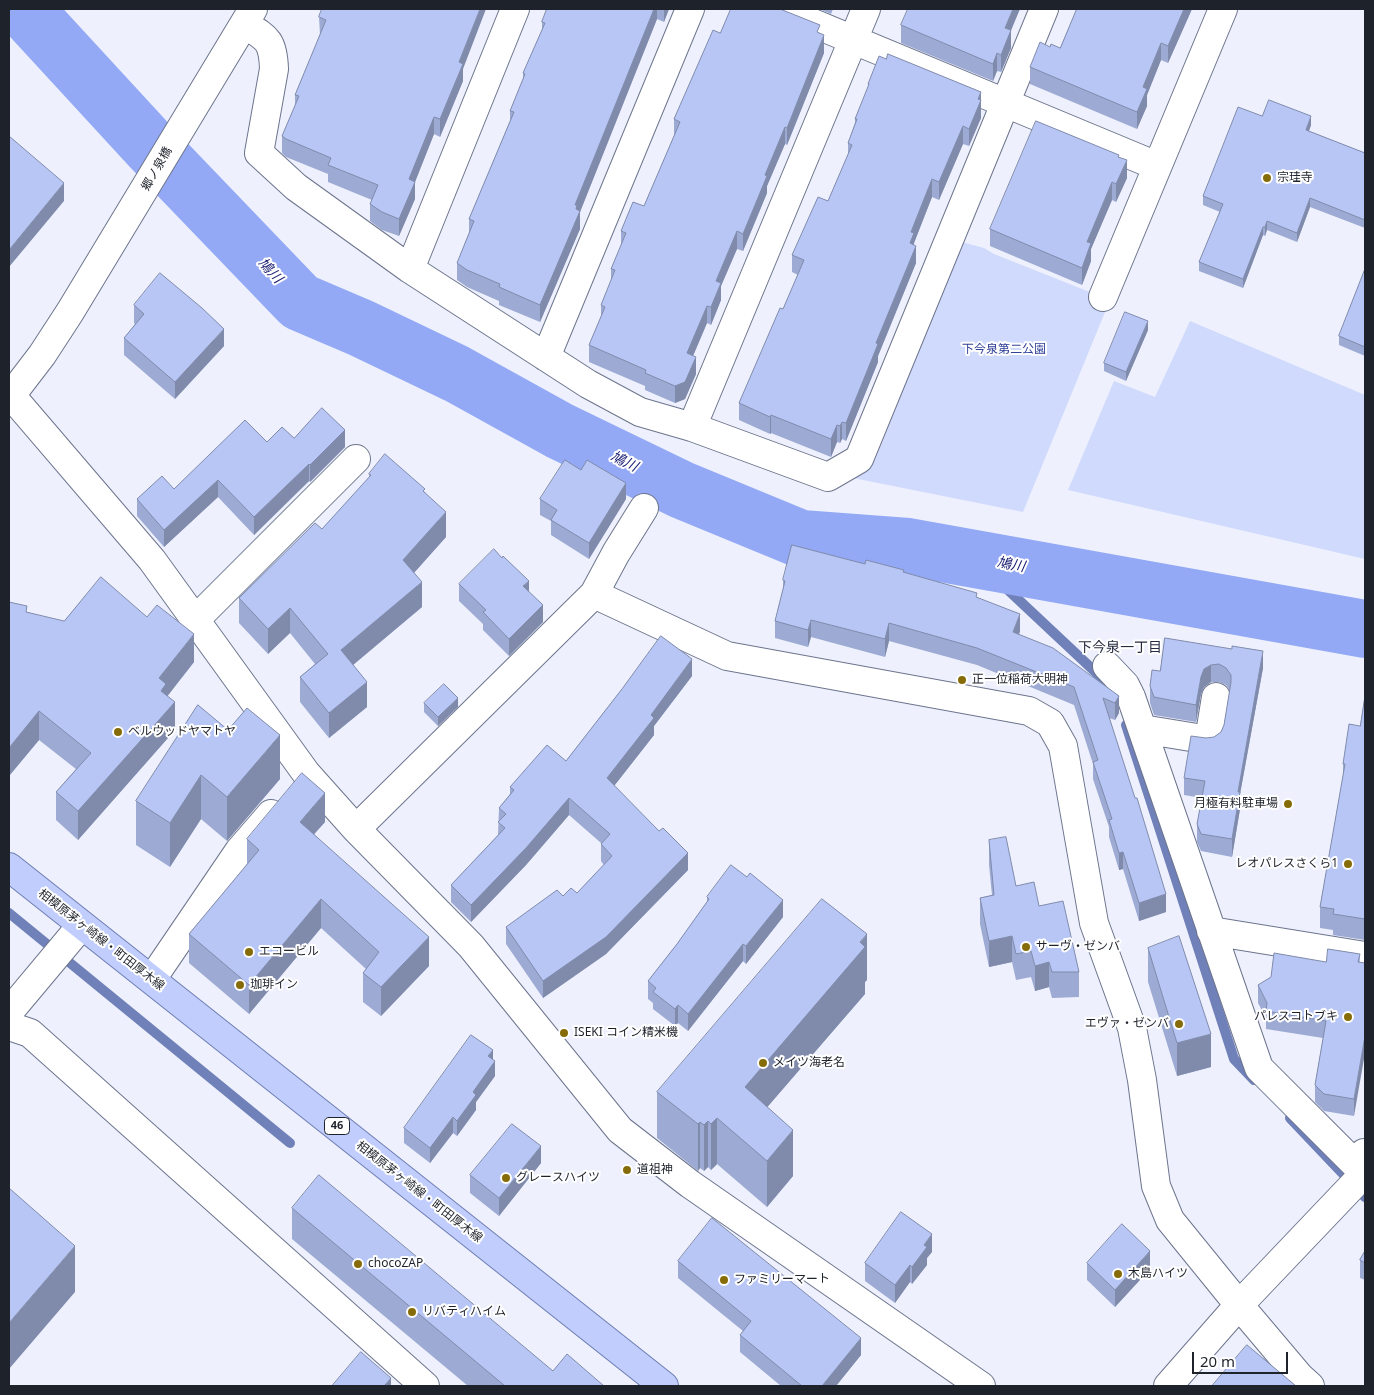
<!DOCTYPE html>
<meta charset="utf-8">
<style>
body{margin:0}
#map{position:relative;width:1374px;height:1395px;overflow:hidden;background:#eef1fd;font-family:"Noto Sans",sans-serif}
canvas{display:block}
.frame{position:absolute;inset:0;border:10px solid #1e222b;pointer-events:none}
.scale{position:absolute;left:1192px;top:1352px;width:96px;height:22px;box-sizing:border-box;border:2px solid #1e222b;border-top:0;padding-left:6px;font-size:15px;line-height:18px;white-space:nowrap;color:#1e222b;-webkit-text-stroke:4px #fff;paint-order:stroke}
</style>
<div id="map">
<canvas width="1374" height="1395"></canvas>
<div class="frame"></div>
<div class="scale">20 m</div>
</div>
<script>
const ctx = document.querySelector('canvas').getContext('2d');
ctx.lineJoin = 'round';
function fillPath(path, color) {
  ctx.fillStyle = color;
  ctx.fill(path, 'evenodd');
}
function trace(path, color, width, dash) {
  ctx.strokeStyle = color;
  ctx.lineWidth = width;
  ctx.lineCap = dash ? 'butt' : 'round';
  ctx.setLineDash(dash || []);
  ctx.stroke(path);
}
function label(font, color, halo, rows, align = 'center') {
  ctx.font = font + ' "Noto Sans","Noto Sans JP",sans-serif';
  ctx.lineWidth = 4;
  ctx.setLineDash([]);
  ctx.textBaseline = 'middle';
  ctx.strokeStyle = halo;
  ctx.fillStyle = color;
  for (const [text, x, y, turn = 0] of rows) {
    ctx.save();
    ctx.translate(x, y);
    ctx.rotate((+turn || 0) * Math.PI / 180);
    ctx.textAlign = isNaN(turn) ? turn : align;
    if (halo) ctx.strokeText(text, 0, 0);
    ctx.fillText(text, 0, 0);
    ctx.restore();
  }
}
const green = new Path2D(`
 M962,242l22,6 10,6 116,46 -87,212 -170,-34 22,-18z
 M1190,321l175,74v164l-297,-69 46,-109 41,16z`);
const stream = new Path2D(`
 M974,558l130,122
 M1126,725l108,334 20,21
 M9,913l281,230
 M1290,1118l75,79`);
const river = new Path2D(`
 M24,9l127,138 149,155 61,26 96,46 103,57 122,59 119,49 107,8 457,82`);
const minor = new Path2D(`
 M779,9l378,157
 M244,24c23,14 29,16 30,45l-15,84 37,34 114,82 178,115 52,28 52,15 136,50 31,-18 185,-450
 M410,269l105,-260
 M1103,297l120,-288
 M546,357l144,-348
 M9,393l143,167 154,213 50,56 115,117 149,184 70,54 291,202
 M9,398l33,-43 28,-43 183,-303
 M692,427l174,-418
 M594,594l133,62 302,55 21,12 13,23 31,177 38,105 10,52 14,106 14,34 69,85 60,71 11,10
 M195,620l161,-161
 M1107,666l18,19 6,12 128,371 106,106
 M1142,729l67,11 7,-43
 M356,829l238,-235 22,-41 28,-45
 M1211,931l154,25
 M152,979l87,-128 32,-37
 M9,1012l72,-86
 M9,1026l21,7 395,353
 M1168,1386l71,-81 119,-125 6,-27`);
const major = new Path2D(`
 M9,867l655,519`);
const wall = new Path2D(`
 M547,9h122l-5,13 -7,-3 -77,193v17l-40,93 -41,-17v-4l-32,-14 -10,-7v-17l12,-30v-14l41,-98v-10l13,-32v-6l19,-43v-8z
 M819,9h14l-2,5z
 M1077,9h115l-24,54 -7,-3 -14,35v11l-10,23 -107,-45v-17l20,-20 10,1z
 M319,17l144,52v12l-23,56 -6,-3 -19,48v17l-16,37 -17,-6 -12,-9v-17l2,-4 -44,-18v-8l-42,-17 -4,-4v-17l13,-30v-11l25,-60z
 M901,25l110,5v18l-10,24 -4,-1 -4,10 -92,-38z
 M720,33l100,1 4,19 -37,92 -2,-1 -18,42v7l-24,58 -6,-2 -16,37v14l-10,25 -4,-2 -14,33 3,18 -11,25 -10,4 -30,-13v-4l-56,-24v-17l12,-28v-12l10,-24v-12l10,-23v-15l23,-25 30,-70v-17z
 M886,59l95,33v26l-12,28 -6,-2 -24,56 -7,-3 -18,46 2,20 -38,93v6l-32,79 -4,-2 -2,4 -3,-1 -6,15 -60,-24 -1,1 -31,-14v-17l44,-94 15,-34 -6,-3v-17l36,-54 20,-45v-13l7,-20v-4l13,-31v-4z
 M1262,116l49,9 -2,6 56,22v75l-55,-21 -13,35 -30,-12 -2,6 -2,-1 -20,53 -44,-17v-9l21,-50 -17,-7v-9z
 M1119,157l8,21 -11,24 -4,-2 -21,49v12l-9,24 -92,-39v-17z
 M1365,269v87l-26,-11v-9z
 M134,305l90,41 -49,53 -51,-44v-17l11,-14 -1,-1z
 M1148,330l-22,51 -22,-10v-8z
 M294,438l51,9 -35,35 -1,-1 -55,54 -36,-38 -54,50 -27,-31v-17l37,-10 93,-47z
 M581,470l45,29 -37,60 -38,-24v-14l-11,-6v-16z
 M369,474l56,18 21,45 -32,36 8,34 -69,58 14,42 -38,31 -29,-36v-25l15,-13 -25,-31 -22,21 -29,-31v-25l83,-69 47,-51z
 M865,564l39,9 73,24 43,34 -1,4 100,61v17l-4,7 -6,-2 57,194 -27,9 -16,-52 -4,1 -10,-33v-10l-16,-48v-15l-19,-59 -97,-40 -88,-24 -4,16 -74,-20 -3,10 -33,-9v-17l8,-31v-10z
 M459,584l70,7 14,31 -34,34 -26,-26v-6l-24,-23z
 M9,602l18,10 167,50 -27,34 8,34 -97,110 -22,-20v-28l20,-23 -37,-29 -30,36z
 M1165,638l98,30 -23,126v15l-8,48 -31,-6 -4,-9v-18l5,-26 -18,-3v-17l30,-41 7,-5 3,-7 6,-34 -4,-6 -7,-3h-8l-7,5 -3,7 -5,28 -42,-7 -4,-12v-17l10,-15z
 M692,676l-38,50v9l-40,51 74,84 -82,84 -63,44 -37,-54v-17l57,-31 14,-3 27,-28 -3,-4v-18l-32,-28 -43,50 -55,57 -20,-20v-17l47,-50 1,-27 11,-14v-7l56,-26 56,-72z
 M1365,696v244l-32,-5v-5l-13,-2v-21l23,-130v-13l17,-38z
 M424,703l34,4 -20,19 -14,-14z
 M198,705l82,74 -53,62 -26,-22 -31,48 -34,-22v-44z
 M325,822l-11,12 115,132 -48,50 -18,-14v-29l3,-4 -45,-41 -72,86 -60,-51v-29l58,-69v-26z
 M989,840l27,46 23,20 40,66v25l-27,1 -3,-11 -14,4 -4,-14 -15,3 -4,-18 -23,5 -9,-43v-26l12,-3 -3,-30z
 M707,897l76,20 -37,47 -3,-3 -55,70 -10,-8 -3,3 -22,-17v-6l-5,-4v-18l29,-37 30,-42z
 M1148,948l63,119 -34,9 -29,-94z
 M1360,954l-6,162 -30,-5 -9,-9v-17l8,-47 -57,-9v-11l-8,-15v-18l68,-23z
 M867,980l-2,2v12l-98,113 26,69 -26,31 -50,-43 -6,6 -3,-3 -4,4 -4,-3 -2,3 -41,-33v-46z
 M493,1059l2,17 -19,26v8l-19,26 -4,-3 -23,30 -26,-20v-15z
 M541,1163l-42,53 -29,-23v-18z
 M292,1208l261,163 51,15h-136l-176,-147z
 M1365,1251v29l-5,-2v-18z
 M932,1252l-5,6v7l-15,19 -2,-2 -15,21 -30,-22v-18z
 M678,1261l183,94 -25,31h-55l-41,-34v-17l3,-4 -65,-53z
 M1087,1263l63,6 -35,38 -28,-27z`);
const shadedWall = new Path2D(`
 M480,9h6l-23,60v12l-23,56v-18l19,-57z
 M654,9h3v10l-77,193v17l-40,93v-17l35,-100z
 M664,9h5l-5,13z
 M1013,9h7l-15,36v-17z
 M1184,9h8l-24,54v-17z
 M1011,30v18l-10,24v-17z
 M824,35v18l-37,92v-17z
 M1161,43v17l-14,35v11l-10,23v-17l6,-25z
 M997,53v18l-4,10v-17z
 M981,92v26l-12,28v-17z
 M1311,116v9l-5,14v-9z
 M434,117v17l-19,48v17l-16,37v-17l10,-40z
 M963,126v18l-24,56v-18z
 M785,127v17l-18,42v7l-24,58v-17l22,-59z
 M1127,160v18l-11,24v-18z
 M932,179v18l-18,46v8l-4,-8 1,-11z
 M1112,182v18l-21,49v12l-9,24v-17l5,-26z
 M64,183v18l-55,66v-17z
 M1310,198v9l-13,35v-9z
 M1267,221v9l-2,6v-9z
 M1263,227v8l-20,53v-9z
 M737,231v18l-16,37v14l-10,25v-18l5,-26z
 M916,246v17l-38,93v6l-32,79v-18l30,-80z
 M707,306v17l-20,47v-17z
 M1148,321v9l-22,51v-9z
 M224,329v17l-49,53v-17z
 M696,357v17l-11,25 -10,4v-17z
 M771,415v18l-1,1v-17z
 M842,422v17l-2,4v-17z
 M837,425v17l-6,15v-18z
 M345,430v17l-35,35v-17z
 M309,464v17l-55,54v-18z
 M218,480v17l-54,50v-17z
 M626,483v16l-37,60v-16z
 M446,512v25l-43,48v-25z
 M529,581v17l-6,-12z
 M422,582v25l-81,68v-25z
 M543,605v17l-34,34v-17z
 M290,608v25l-22,21v-25z
 M1020,614v17l-7,19v-18z
 M811,620v17l-3,10v-17z
 M889,623v18l-4,16v-18z
 M194,634v28l-28,36 9,4v28l-97,110v-29l81,-133z
 M1263,651v17l-23,126v15l-8,48v-18l6,-47z
 M692,659v17l-38,50v9l-47,60v-17l44,-63z
 M1211,665v17l-7,5 -3,7 -5,28v-17l5,-28 3,-8z
 M367,682v25l-38,31v-25z
 M1119,696v17l-4,7v-17z
 M458,698v9l-20,19v-9z
 M39,711v29l-30,36v-28z
 M280,735v44l-53,62v-44z
 M201,775v44l-31,48v-44z
 M325,793v29l-25,28v-28z
 M569,798v17l-43,50 -55,57v-17z
 M1123,852v17l-4,1v-17z
 M688,853v17l-82,84 -63,44v-17z
 M1166,894v18l-27,9v-18z
 M321,899v29l-72,86v-29z
 M783,900v17l-37,47v-18z
 M867,934v46l-2,2v12l-120,139v-46z
 M1012,936v26l-23,5v-26z
 M429,937v29l-48,50v-29z
 M743,944v17l-55,70v-17z
 M1049,962v25l-14,4v-25z
 M678,1005v18l-3,3v-17z
 M1211,1034v33l-34,9v-33z
 M1365,1036v17l-11,63v-17z
 M493,1050v14l2,-3v15l-19,26v8l-19,26v-15l16,-29 15,-36z
 M453,1117v16l-23,30v-15z
 M717,1118v46l-6,6v-46z
 M708,1121v46l-4,4v-46z
 M700,1122v46l-2,3v-47z
 M793,1130v46l-26,31v-46z
 M541,1146v17l-42,53v-18z
 M932,1234v18l-5,6v7l-15,19v-17l12,-22z
 M75,1246v46l-66,77v-46z
 M1150,1251v18l-35,38v-17z
 M910,1265v17l-15,21v-18z
 M861,1338v17l-25,31h-14z
 M391,1378v8h-7z`);
const building = new Path2D(`
 M322,9h158l-21,53 4,2 -23,55 -6,-2 -25,62 6,3 -16,37 -17,-7 -12,-8 8,-19 -50,-20 3,-7 -45,-19 -4,-3 17,-40 -4,-1 31,-75 -7,-3z
 M547,9h107l-79,196h2l-1,4 4,2 -40,94 -41,-18 1,-3 -33,-14 -10,-7 17,-42 -5,-2 45,-107 -4,-1 15,-37 -2,-1 22,-50 -3,-1z
 M731,9h49l40,16 -3,7 7,3 -37,93 -2,-1 -20,48 2,1 -24,58 -6,-3 -21,50 5,2 -10,24 -4,-1 -20,47 9,4 -11,25 -10,4 -30,-13 1,-3 -57,-25 16,-38 -4,-2 14,-35 -4,-1 15,-36 -5,-2 12,-29 11,4 36,-84 -6,-3 39,-89 7,3z
 M908,9h105l-8,19 6,2 -10,25 -4,-2 -4,11 -92,-39z
 M1077,9h107l-16,37 -7,-3 -18,44 4,2 -10,23 -107,-45 10,-25 10,5 1,-3 9,4z
 M888,54l93,38 -3,7 3,1 -12,29 -6,-3 -24,56 -7,-3 -21,53 3,1 -4,10 6,3 -40,97 2,1 -32,79 -4,-1 -2,4 -3,-1 -6,14 -60,-24 -1,2 -31,-14 41,-95 3,1 21,-49 -12,-5 26,-58 10,4 24,-56 -4,-2 9,-24h-2l14,-35h-1l11,-28 7,3z
 M1269,100l42,16 -5,14 59,23v67l-55,-22 -13,35 -30,-12 -2,6h-2l-20,52 -44,-17 24,-58 -20,-8 35,-89 24,9z
 M1036,121l83,34 -1,2 9,3 -11,24 -4,-2 -25,60 4,1 -9,25 -92,-39z
 M9,136l55,47 -55,67z
 M1365,269v78l-26,-11z
 M160,273l42,35 22,21 -49,53 -51,-44 20,-24 -10,-9z
 M1125,312l23,9 -22,51 -22,-9z
 M322,408l23,22 -35,35 -1,-1 -55,53 -36,-37 -54,50 -27,-31 25,-23 12,13 71,-69 22,22 15,-15 12,11z
 M385,454l40,35 -2,2 23,21 -43,48 19,22 -81,68 26,32 -38,31 -29,-36 28,-23 -38,-46 -22,21 -29,-31 76,-75 7,6 49,-54 -2,-1z
 M565,460l16,10 6,-10 39,23 -37,60 -38,-23 6,-10 -17,-11z
 M792,545l73,19 1,-4 38,10 -1,2 74,21 -1,4 44,17 -7,18 40,16 66,48 -4,7 -12,-5 32,100h2l29,96 -27,9 -16,-51 -4,1 -10,-33 3,-1 -19,-57 5,-2 -24,-73 -97,-39 -88,-25 -4,16 -74,-19 -3,10 -33,-9 10,-40 -2,-1z
 M494,549l8,9 1,-2 26,25 -6,5 20,19 -34,34 -26,-27 3,-2 -27,-26z
 M101,577l46,40 10,-12 37,29 -35,44 7,6 -5,7 14,11 -97,109 -22,-19 35,-39 -52,-42 -30,37v-146l18,4 -1,6 38,9z
 M661,636l31,23 -41,56 3,3 -47,60 52,53 4,-3 25,25 -82,84 -63,44 -37,-54 51,-37 6,6 8,-8 6,5 35,-37 -11,-12 9,-10 -41,-36 -43,50 -55,57 -20,-20 54,-57 -7,-6 8,-8 -7,-6 15,-18 -4,-3 37,-42 19,16 56,-72z
 M1165,638l67,11v-3l31,5 -25,141h2l-8,47 -31,-5 -4,-10 8,-43 -21,-3 7,-42 15,2 8,-1 7,-5 3,-7 7,-43v-7l-5,-7 -7,-4 -8,1 -7,4 -3,8 -5,28 -42,-8 -4,-11 2,-16 8,1z
 M444,684l14,14 -20,19 -14,-14z
 M1365,696v223l-32,-5 1,-5 -14,-2 25,-143h-2l6,-40 11,2z
 M198,705l30,25 19,-22 33,27 -53,62 -26,-22 -31,48 -34,-22z
 M302,773l23,20 -25,29 129,115 -48,50 -18,-14 16,-21 -58,-53 -72,86 -60,-51 70,-84 -12,-11z
 M1006,837l10,49 18,-4 5,24 24,-5 16,71h-27l-3,-10 -14,4 -4,-15 -15,3 -4,-18 -23,5 -9,-43 14,-3 -5,-55z
 M731,865l16,12 3,-4 33,27 -37,46 -3,-2 -55,70 -10,-9 -3,4 -22,-17 3,-4 -8,-7 29,-37 32,-45 -2,-2z
 M822,899l45,35 -7,8 5,5 -120,140 48,43 -26,31 -50,-43 -6,6 -3,-3 -4,4 -4,-3 -2,2 -41,-32z
 M1179,936l32,98 -34,9 -29,-95z
 M1328,949l32,5 -2,8 7,1v73l-11,63 -30,-5 -9,-9 11,-64 -60,-10 1,-8 -9,-18 13,-8 3,-24 52,9z
 M471,1035l22,15 -5,6 7,5 -22,31 3,3 -19,26 -4,-4 -23,31 -26,-20z
 M512,1124l29,22 -42,52 -29,-23z
 M319,1175l234,196 14,-17 37,32h-99l-213,-178z
 M9,1188l66,58 -66,77z
 M901,1212l31,22 -8,11 3,2 -15,20 -2,-2 -15,20 -30,-22z
 M712,1218l149,120 -39,48h-20l-62,-51 11,-14 -73,-60z
 M1122,1224l28,27 -35,39 -28,-27z
 M1365,1251v12l-5,-3z
 M1247,1345l49,41h-84z
 M361,1352l30,26 -7,8h-52z`);
const markers = [
 [1267,178,5,"#866c08"],
 [962,680,5,"#866c08"],
 [118,732,5,"#866c08"],
 [1288,804,5,"#866c08"],
 [1348,864,5,"#866c08"],
 [1026,947,5,"#866c08"],
 [249,952,5,"#866c08"],
 [240,985,5,"#866c08"],
 [1348,1017,5,"#866c08"],
 [1179,1024,5,"#866c08"],
 [564,1033,5,"#866c08"],
 [763,1063,5,"#866c08"],
 [627,1170,5,"#866c08"],
 [506,1178,5,"#866c08"],
 [358,1264,5,"#866c08"],
 [1118,1274,5,"#866c08"],
 [724,1280,5,"#866c08"],
 [412,1312,5,"#866c08"]
];
const shields = [
 [337,1126,25]
];
const shieldNames = [
 ["46",337,1126]
];
const streetNames = [
 ["郷ノ泉橋",157,169,-60],
 ["相模原茅ヶ崎線・町田厚木線",101,940,38],
 ["相模原茅ヶ崎線・町田厚木線",419,1192,38]
];
const poiNames = [
 ["宗珪寺",1277,178],
 ["正一位稲荷大明神",972,680],
 ["ベルウッドヤマトヤ",128,732],
 ["月極有料駐車場",1278,804,"right"],
 ["レオパレスさくら1",1338,864,"right"],
 ["サーヴ・ゼンバ",1036,947],
 ["エコービル",259,952],
 ["珈琲イン",250,985],
 ["パレスコトブキ",1338,1017,"right"],
 ["エヴァ・ゼンバ",1169,1024,"right"],
 ["ISEKI コイン精米機",574,1033],
 ["メイツ海老名",773,1063],
 ["道祖神",637,1170],
 ["グレースハイツ",516,1178],
 ["chocoZAP",368,1264],
 ["木島ハイツ",1128,1274],
 ["ファミリーマート",734,1280],
 ["リバティハイム",422,1312]
];
const parkNames = [
 ["下今泉第二公園",1004,350]
];
const waterNames = [
 ["鳩川",270,271,47],
 ["鳩川",624,462,26],
 ["鳩川",1011,565,10]
];
const neighbourhoodNames = [
 ["下今泉一丁目",1120,648]
];
fillPath(green, '#d0dafc');
trace(stream, '#7080b8', 10);
trace(river, '#93a9f5', 58);
trace(minor, '#6d758d', 30);
trace(major, '#6d7db3', 30);
trace(minor, '#fff', 28);
trace(major, '#c1cefd', 28);
fillPath(wall, '#9daad3');
fillPath(shadedWall, '#808bac');
fillPath(building, '#b7c6f5');
trace(building, '#808bac', 1);
for (const [x, y, r, color] of markers) {
  const dot = new Path2D();
  dot.arc(x, y, r, 0, 2 * Math.PI);
  ctx.fillStyle = color;
  ctx.fill(dot);
  trace(dot, '#fff', 2);
}
for (const [x, y, w] of shields) {
  const box = new Path2D();
  box.roundRect(x - w / 2, y - 8.5, w, 17, 4);
  ctx.fillStyle = '#fff';
  ctx.fill(box);
  trace(box, '#1e222b', 1);
}
label('bold 11px', '#1e222b', null, shieldNames);
label('12px', '#1e222b', '#fff', streetNames);
label('12px', '#1e222b', '#fff', poiNames, 'left');
label('12px', '#324198', '#fff', parkNames);
label('italic 14px', '#171b71', '#fff', waterNames);
label('14px', '#262c40', '#fff', neighbourhoodNames);
</script>
